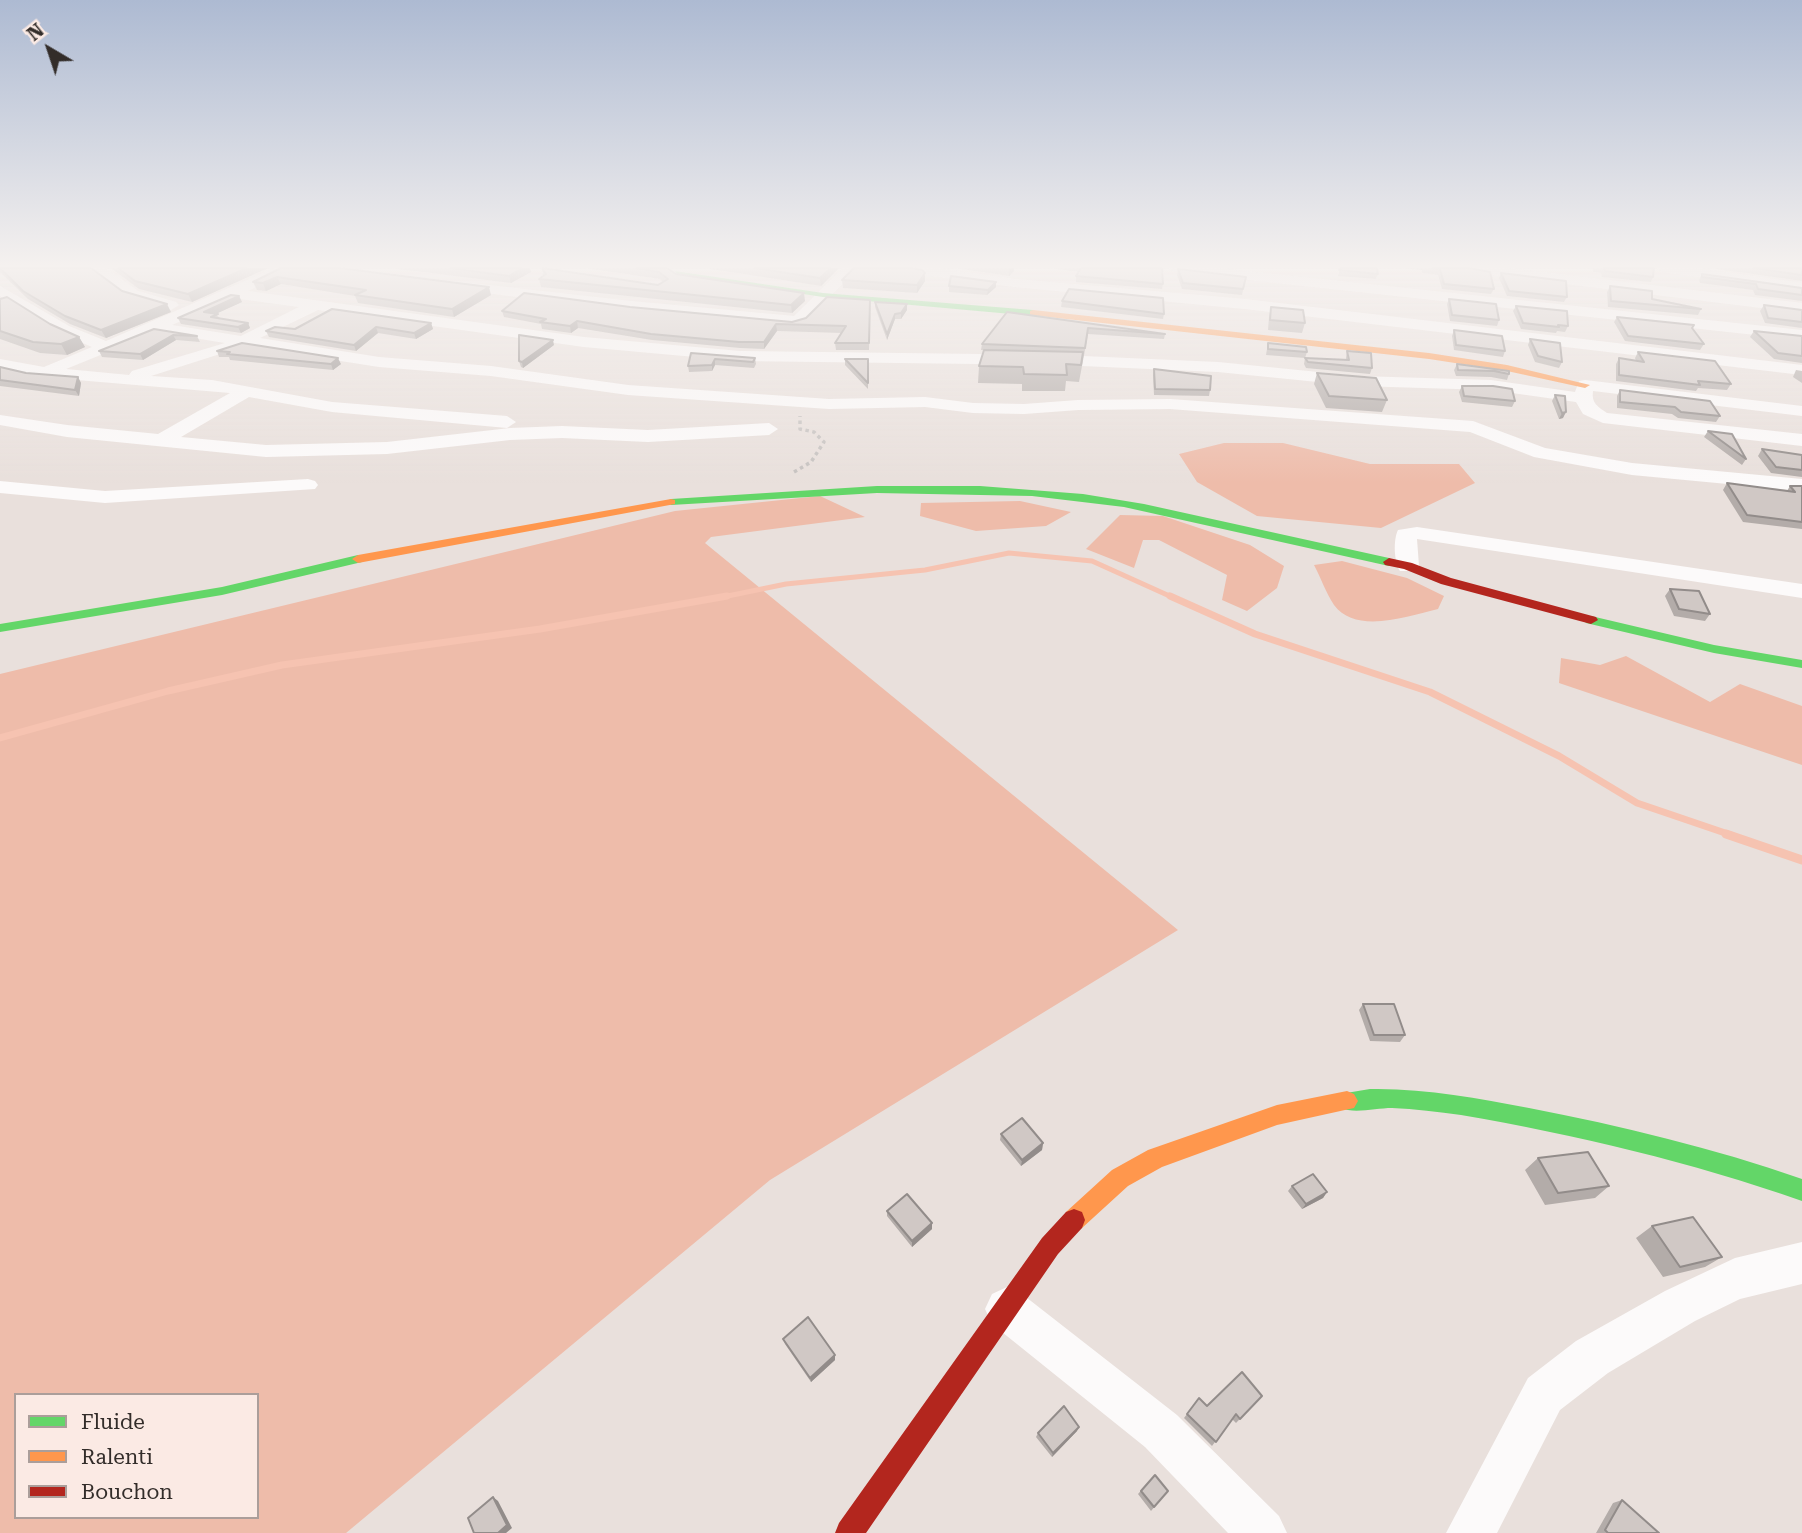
<!DOCTYPE html>
<style>
body{margin:0}
#map{position:relative;width:1802px;height:1533px;overflow:hidden;background:#e9e0dc;font-family:"Roboto Serif",serif}
canvas{display:block}
.legend{position:absolute;left:14px;top:1393px;width:245px;height:126px;box-sizing:border-box;background:#fbeae4;border:2px solid #ab9e9a;margin:0;padding:9px 12px;list-style:none;font-size:21px;color:#332d2a}
.legend li{display:flex;align-items:center;gap:14px;height:35px}
.legend b{width:35px;border:2px solid #ab9e9a}
.north{position:absolute;left:14px;top:14px;width:70px;height:70px;-webkit-text-stroke:5px #fbeae4;paint-order:stroke;rotate:321deg;font-size:19px;font-weight:700;line-height:28px;text-align:center;color:#332d2a}
.north::after{content:'';display:block;margin:auto;width:24px;height:32px;background:#332d2a;clip-path:polygon(50% 0,100% 100%,50% 72%,0 100%)}
</style>
<div id="map">
<canvas width="1802" height="1533"></canvas>
<ul class="legend">
<li><b style="height:9px;background:#63d668"></b>Fluide</li>
<li><b style="height:9px;background:#ff974d"></b>Ralenti</li>
<li><b style="height:9px;background:#b3261e"></b>Bouchon</li>
</ul>
<div class="north">N</div>
</div>
<script>
const ctx = document.querySelector('canvas').getContext('2d');
ctx.lineJoin = 'round';
function fillPath(path, color) {
  ctx.fillStyle = color;
  ctx.fill(path, 'evenodd');
}
function trace(path, color, width, dash) {
  ctx.strokeStyle = color;
  ctx.lineWidth = width;
  ctx.lineCap = dash ? 'butt' : 'round';
  ctx.setLineDash(dash || []);
  ctx.stroke(path);
}
const green = new Path2D(`
 M1224,443h59l87,21h89l16,19 -94,45 -124,-12 -60,-34 -18,-28z
 M820,496l45,21 -154,20 -6,6 473,387 -408,250 -424,353h-346v-859l675,-163zM16,1395h241v122h-241z
 M1020,501l51,11 -25,14 -70,5 -56,-15 1,-13z
 M1120,515l43,1 87,29 34,21 -7,22 -30,23 -25,-11 5,-25 -68,-35h-16l-9,28 -48,-19z
 M1342,561l65,17 37,18 -6,13c-30,7 -82,26 -104,-4 -8,-12 -13,-27 -20,-40z
 M1626,656l84,46 30,-18 62,22v59l-243,-82 2,-25 39,7z`);
const streamFar2 = new Path2D(`
 M718,598l68,-14 139,-14 84,-17 83,8 82,37`);
const streamFar1 = new Path2D(`
 M1170,596l85,38 175,58 129,64 78,47 94,32
 M0,738l168,-47 114,-26 258,-36 187,-33`);
const stream = new Path2D(`
 M1726,834l76,26`);
const path = new Path2D(`
 M794,472l17,-10 13,-20 -10,-10 -14,-3v-13`);
const street = new Path2D(`
 M89,268h17l32,23 38,11 3,3 -8,5 -43,-13z
 M275,268h19l-46,23 336,46 156,14 320,4 158,7 140,14 133,4 84,12 4,-11 6,-1 217,26v10l-209,-25c-2,12 5,16 14,22l195,21v12l-199,-23 -20,-9 -7,-12 -85,-12 -133,-4 -140,-14 -158,-7 -320,-4 -156,-14 -266,-37 -58,28 119,19 112,9 137,19 201,14 96,-2 48,6 51,1 54,-4 92,-1 303,22 72,27 87,15 170,16v12l-170,-16 -98,-18 -64,-25 -300,-23 -92,1 -54,4 -51,-1 -48,-6 -96,2 -201,-14 -137,-19 -112,-9 -134,-21 -94,30 61,4 120,22 175,14 9,6 -9,6 -175,-16 -83,-15 -68,40 85,8 121,-3 123,-14 52,-2 86,4 121,-7 9,6 -9,6 -121,7 -86,-4 -52,2 -123,14 -121,3 -199,-20 -67,-12v-10l67,10 91,9 72,-41 -200,-17 -30,-7v-10l44,8 48,-20 -35,-15 -57,-36v-10l69,40 37,15zM233,298l66,9 -58,29 -69,-11zM157,332l68,11 -93,28 -3,4 -63,-6z
 M843,268h15l-55,56 -5,2 -167,-15 -178,-22 -7,-4 7,-4 178,20 163,15z
 M894,268h41l80,11 230,20 557,66v10l-557,-66 -230,-22 -114,-15z
 M1168,268h49l585,62v10l-627,-68z
 M1462,268h45l295,35v10l-333,-41z
 M1656,268h40l106,15v8l-139,-19z
 M308,479l7,2 3,4 -3,4 -210,14 -105,-10v-12l105,10z
 M1417,527l385,57v14l-385,-59 2,27 -3,5h-16c-6,-9 -7,-31 -2,-41z
 M1802,1242v42l-62,15 -45,22 -87,52 -48,37 -63,123h-51l82,-155 48,-37 89,-50 70,-33z
 M1007,1287l15,7 155,121 102,101 8,17h-59l-83,-86 -153,-123 -7,-15 7,-15z`);
const fast = new Path2D(`
 M675,271l148,22 210,17 4,3 -4,3 -210,-19 -145,-22z
 M877,486h103l103,8 61,10 245,54 6,4 -6,4 -265,-59 -92,-11 -155,-3 -206,12 -6,-3 6,-3z
 M358,555l4,1v6l-140,33 -222,37v-8l222,-37z
 M1591,616l123,29 88,15v8l-88,-15 -128,-30 -2,-3z
 M1370,1089c54,-1 106,9 159,19 93,18 184,40 273,71v22c-111,-39 -225,-66 -341,-86 -23,-3 -46,-6 -69,-7 -16,0 -37,6 -52,0l-4,-7 4,-7z`);
const slow = new Path2D(`
 M1033,310l396,43 78,12 83,20 -5,3 -78,-17 -78,-12 -399,-44v-4z
 M671,499l4,1v4l-317,59 -6,-4 6,-4z
 M1347,1091l7,3 4,7 -4,7 -77,17 -115,42 -34,19 -46,42 -8,3 -8,-3 -3,-8 3,-8 46,-42 36,-20 129,-45z`);
const jam = new Path2D(`
 M1389,558l23,5 39,15 145,39 2,3 -7,4 -150,-40 -37,-15 -19,-4 -2,-3z
 M1074,1209l8,3 3,8 -3,8 -24,26 -192,279h-31l4,-10 203,-285 24,-26z`);
const wall = new Path2D(`
 M0,268l122,23 49,21 -65,26 -36,-14 -42,-25 -28,-27z
 M111,268h157l-76,34 -53,-13z
 M281,268l210,27 -37,22 -96,-14 -3,-7 -74,-12 -15,7 -9,-1 -4,-8z
 M391,268h139l1,4 -20,11z
 M542,268l116,17 5,-3 -3,-3 -74,-11h83l-1,1 8,5 129,27 -13,12 -251,-26 -2,-8 4,-3z
 M705,268h134l-18,18z
 M956,268h58v3l-5,5z
 M1052,268h110l1,16 -1,5 -86,-7v-6l3,-4z
 M1340,268l38,6 -2,5 -38,-3z
 M1403,268h66l25,21 -3,5 -49,-5 -4,-14 -16,-2v-3z
 M1593,268h61l-1,9 -2,5 -49,-5 -1,-4 -8,-1z
 M1711,268h91v13z
 M1178,269l68,8 -4,18 -60,-6 -5,-14z
 M1501,273l66,24 -3,5 -57,-6 -8,-18z
 M1702,274l100,14v13l-47,-6 -2,-5 -53,-7 -1,-3z
 M842,280l83,1 -8,12 -74,-5z
 M949,286l47,1 -9,8 -38,-3z
 M1610,286l42,13 49,10 -3,6 -90,-8 -1,-15z
 M239,296l3,6 -27,12 5,4 28,5 2,5 -9,5 -60,-9 -3,-6z
 M0,299l50,25 29,13 6,10 -18,8 -27,-2 -40,-14z
 M1449,299l50,21 -2,6 -47,-5 -3,-17z
 M870,300l-1,50h-33l-1,-7 7,-10 -65,-2 -13,18 -24,-1 -88,-8 -74,-12 -7,5 -29,-4 -1,-5 -37,-7 -2,-6 128,-4 162,15z
 M1062,301l102,13 -1,5 -102,-12z
 M875,302l32,8 -6,9h-6l-8,21 -12,-33z
 M1764,305l38,5v18l-37,-5 -5,-12z
 M1516,306l52,20 -3,6 -8,-1 -1,2 -35,-4 -8,-18z
 M1271,307l34,16 -3,10 -34,-3 1,-13z
 M1007,312l158,22 -1,5 -76,-5 -9,48 -13,-1 -1,10h-43v-7l-44,-1 1,-17 39,-15 -37,-1 1,-6z
 M1617,317l75,11 12,16 -4,6 -75,-9 -11,-19z
 M431,323l2,6 -17,10 -38,-6 -22,18 -87,-14 -3,-6z
 M154,329l43,7 3,6 -24,-2 -33,20 -41,-3 -3,-6z
 M1454,330l51,21 -2,6 -49,-7 -2,-14z
 M1754,331l48,5v27l-28,-4 -24,-22z
 M1530,339l32,23 -3,6 -24,-6 -7,-17z
 M242,343l99,21 -8,6 -103,-10 -1,-3h-10l-2,-6z
 M1268,343l39,9 -2,6 41,2v-3l1,-6 25,17 -2,6 -64,-6 -2,-4 1,-6 -39,-3z
 M554,345l-31,23 -2,-1 -2,-6z
 M1638,352l93,32 -4,6 -29,-2 -2,3 -80,-10v-17l3,-6 17,3 -1,-3z
 M691,353l64,5 1,6 -2,4 -39,-3 -3,6 -23,1 -1,-6z
 M845,359h23v30l-23,-24z
 M1457,364l52,10 -2,6 -16,-3 -35,-1 -2,-6z
 M0,367l26,6 52,4 3,6 -2,13 -79,-10z
 M1154,369l56,21 -1,6 -55,-1 -1,-20z
 M1796,370l6,1v12l-9,-6z
 M1317,373l70,27 -5,12 -56,-4 -12,-24z
 M1462,386l53,15 -3,6 -50,-5 -3,-10z
 M1620,390l100,26 -4,6 -38,-4 -6,-4 -55,-6v-12z
 M1555,395l10,1 -2,22 -4,1 -7,-18z
 M1708,431l38,28 -4,6 -38,-28z
 M1762,449l40,6v22l-31,-4 -13,-17z
 M1727,483l60,8 3,-5h12v43l-59,-7 -20,-32z
 M1670,589l40,25 -5,7 -31,-5 -9,-20z
 M1363,1004l42,31 -5,7 -30,-1 -11,-31z
 M1001,1134l42,9 -1,7 -21,16 -21,-26z
 M1538,1158l71,28 -14,12 -50,7 -20,-35z
 M1292,1186l35,6 -4,6 -21,11 -14,-18z
 M887,1211l45,18 -20,18 -25,-31z
 M1652,1226l70,31 -17,10 -42,10 -27,-39z
 M783,1339l52,21 -24,22 -26,-38z
 M1262,1396l-26,27 -4,-4 -20,27 -28,-28 15,-20 8,8z
 M1077,1431l-25,26 -16,-20 2,-4z
 M1155,1475l13,16 -17,20 -13,-17z
 M1622,1500l37,33h-63l17,-30z`);
const shadedWall = new Path2D(`
 M247,268h21l-76,34 -4,-8z
 M522,268h8l1,4 -20,11 -2,-7z
 M831,268h8l-18,18 -1,-8z
 M1011,268h3v3l-5,5v-6z
 M925,273v8l-8,12v-8z
 M277,277l4,7 -15,7 -3,-8z
 M996,282v5l-9,8 1,-5z
 M489,287l2,8 -37,22 -2,-8z
 M804,293l1,8 -13,12 -1,-8z
 M239,296l3,6 -35,16 -3,-6z
 M167,304l4,8 -65,26 -5,-8z
 M907,304v6l-6,9v-6z
 M895,314v5l-8,21v-6z
 M577,321l1,7 -7,5 -1,-7z
 M248,323l2,5 -9,5 -3,-6z
 M431,323l2,6 -17,10 -2,-6z
 M776,324l1,7 -13,18v-7z
 M376,327l2,6 -22,18 -2,-6z
 M173,335l3,5 -33,20 -3,-6z
 M79,337l6,10 -18,8 -6,-11z
 M553,340l1,5 -31,23 -1,-6z
 M338,358l3,6 -8,6 -2,-6z
 M715,359v6l-3,6v-6z
 M78,377l3,6 -2,13 -4,-6z
 M1566,412l-3,6 -4,1 3,-6z
 M1043,1143l-1,7 -21,16 1,-6z
 M1327,1192l-4,6 -21,11 4,-5z
 M932,1223v6l-20,18v-6z
 M835,1355v5l-24,22 -1,-4z
 M1079,1427l-2,4 -25,26 1,-4z
 M493,1497l5,4 14,27 -6,5h-8z`);
const building = new Path2D(`
 M0,268h91l31,23 45,13 -66,26 -36,-14 -42,-25z
 M118,268h129l-59,26 -53,-13z
 M281,268h58l150,19 -37,22 -97,-14 11,-5 -89,-13 -14,6 -10,-1z
 M450,268h72l-13,8z
 M542,268l116,17 10,-6 -9,-7 -23,-4h31l9,6 128,19 -13,12 -252,-26 7,-5z
 M754,268h77l-11,10z
 M854,268h58l10,2 3,3 -8,12 -75,-5z
 M1081,268h81l1,16 -87,-8z
 M1340,268h37l1,6 -39,-4z
 M1432,268h37l21,4 4,17 -50,-5 -4,-15z
 M1604,268h50l-1,9 -48,-6z
 M1753,268h49v7z
 M1178,269l68,8 -3,12 -60,-6z
 M1501,273l65,8 1,16 -58,-6z
 M1702,274l100,14v7l-44,-6 -2,-5 -54,-7z
 M951,276l45,6 -8,8 -39,-4z
 M1610,286l42,5v8l49,10 -90,-8z
 M1069,289l94,9 1,16 -102,-13z
 M524,293l106,14 162,15 14,-4 21,-21 43,3 -1,43h-34l11,-17 -70,-2 -12,18h-25l-88,-8 -74,-13 -7,5 -30,-4 6,-3 -44,-8z
 M231,295l8,1 -35,16 14,2 -7,3 37,6 -10,4 -60,-9z
 M7,297l43,27 29,13 -18,7 -28,-2 -33,-11v-32z
 M1449,299l47,5 3,16 -47,-5z
 M875,302l32,2 -6,9 -6,1 -8,20z
 M1764,305l38,5v12l-34,-4z
 M1516,306l51,5 1,15 -10,-1 1,2 -36,-4z
 M1271,307l32,3 2,13 -35,-3z
 M332,309l99,14 -17,10 -38,-6 -22,18 -88,-14 9,-4 20,2z
 M1007,312l158,22 -77,-6 -3,20 -103,-4z
 M1617,317l77,8 -2,3 12,16 -76,-8z
 M154,329l43,7 -24,-1 -33,19 -41,-3z
 M1454,330l48,6 3,15 -49,-6z
 M1754,331l48,5v20l-24,-3z
 M519,335l34,5 -31,22 -3,-1z
 M1530,339l30,4 2,19 -24,-6z
 M242,343l96,15 -7,6 -104,-10 3,-2 -13,-1z
 M1268,343l38,4 1,5 -39,-3z
 M984,350l99,2 -2,13 -15,-1 1,11 -43,-1 -1,-7 -44,-1z
 M1347,351l24,2 1,15 -64,-6 -3,-4 44,2z
 M1638,352l77,9 16,23 -33,-3 2,4 -81,-10v-17l25,4z
 M691,353l64,5 -2,4 -38,-3 -3,6 -24,1z
 M845,359h23v24z
 M1457,364l52,7v3l-15,-3 -36,-1z
 M0,367l26,6 52,4 -3,13 -75,-10z
 M1154,369l57,7 -1,14 -55,-1z
 M1317,373l59,5 11,22 -58,-4z
 M1462,386h31l19,3 3,12 -51,-5z
 M1620,390l90,11 10,15 -39,-4 -6,-5 -55,-5z
 M1555,395l10,1 1,16 -4,1z
 M1708,431l24,3 14,25z
 M1762,449l40,6v15l-26,-3z
 M1727,483l68,9 -5,-6h12v36l-55,-7z
 M1670,589l29,2 11,23 -31,-5z
 M1363,1004h31l11,31h-31z
 M1022,1118l21,25 -21,17 -21,-26z
 M1588,1152l21,34 -51,7 -20,-35z
 M1313,1174l14,18 -21,12 -14,-18z
 M907,1194l25,29 -20,18 -25,-30z
 M1693,1217l29,40 -42,10 -28,-41z
 M808,1317l27,38 -25,23 -27,-39z
 M1242,1372l20,24 -22,23 -4,-5 -20,28 -29,-28 12,-16 8,8z
 M1064,1406l15,21 -26,26 -15,-20z
 M1155,1475l13,16 -14,16 -13,-16z
 M493,1497l14,28 -9,8h-24l-6,-15z
 M1622,1500l37,33h-51l-3,-3z`);
fillPath(green, '#eebcaa');
trace(streamFar2, '#f6c3b1', 5);
trace(streamFar1, '#f6c3b1', 7);
trace(stream, '#f6c3b1', 9);
trace(path, '#c6c2c0', 3.5, [3.5, 3.5]);
fillPath(street, '#fcfafa');
fillPath(fast, '#63d668');
fillPath(slow, '#ff974d');
fillPath(jam, '#b3261e');
fillPath(wall, '#b3aca9');
fillPath(shadedWall, '#928c8a');
fillPath(building, '#d0c8c5');
trace(building, '#928c8a', 2);
const sky = ctx.createLinearGradient(0, 0, 0, 483);
sky.addColorStop(0, '#adbad2');
sky.addColorStop(0.55, '#f5f1ef');
sky.addColorStop(1, '#f5f1ef00');
ctx.fillStyle = sky;
ctx.fillRect(0, 0, 1802, 483);
</script>
